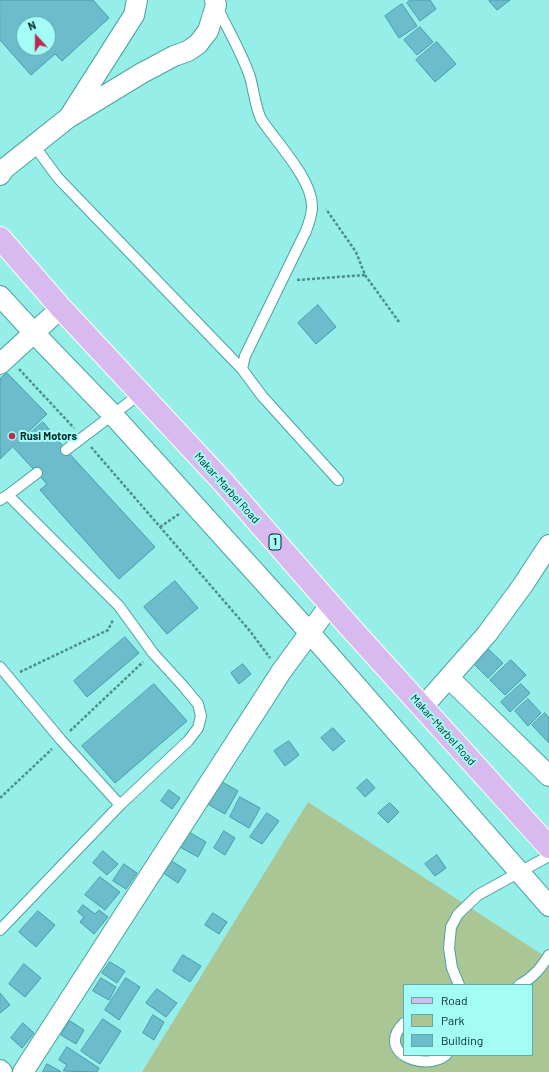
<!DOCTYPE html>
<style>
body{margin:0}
#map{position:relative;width:549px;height:1072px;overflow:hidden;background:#96eee9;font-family:Barlow,sans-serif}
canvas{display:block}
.legend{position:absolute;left:403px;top:984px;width:130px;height:72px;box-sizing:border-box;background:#a3fcf6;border:1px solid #62a8a3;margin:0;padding:5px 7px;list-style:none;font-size:12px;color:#012927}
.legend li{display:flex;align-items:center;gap:8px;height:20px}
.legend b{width:20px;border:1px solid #62a8a3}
.north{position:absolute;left:16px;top:16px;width:40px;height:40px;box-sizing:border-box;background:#a3fcf6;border:1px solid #62a8a3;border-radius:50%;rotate:339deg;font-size:11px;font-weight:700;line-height:16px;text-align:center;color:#012927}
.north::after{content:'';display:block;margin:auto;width:14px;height:18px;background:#bb2b51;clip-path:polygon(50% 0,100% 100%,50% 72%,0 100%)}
</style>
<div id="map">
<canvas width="549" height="1072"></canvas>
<ul class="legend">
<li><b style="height:5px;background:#d9baee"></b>Road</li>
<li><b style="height:11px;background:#abc695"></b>Park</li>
<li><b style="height:11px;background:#6dbccb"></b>Building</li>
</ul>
<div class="north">N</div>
</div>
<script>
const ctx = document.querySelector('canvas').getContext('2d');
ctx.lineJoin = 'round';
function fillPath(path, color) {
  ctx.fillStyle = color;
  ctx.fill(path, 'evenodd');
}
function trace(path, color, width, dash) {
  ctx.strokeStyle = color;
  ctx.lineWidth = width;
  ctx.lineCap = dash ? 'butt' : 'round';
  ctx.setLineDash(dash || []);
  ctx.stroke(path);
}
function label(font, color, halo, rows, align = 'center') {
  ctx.font = font + ' Barlow,sans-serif';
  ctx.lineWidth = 4;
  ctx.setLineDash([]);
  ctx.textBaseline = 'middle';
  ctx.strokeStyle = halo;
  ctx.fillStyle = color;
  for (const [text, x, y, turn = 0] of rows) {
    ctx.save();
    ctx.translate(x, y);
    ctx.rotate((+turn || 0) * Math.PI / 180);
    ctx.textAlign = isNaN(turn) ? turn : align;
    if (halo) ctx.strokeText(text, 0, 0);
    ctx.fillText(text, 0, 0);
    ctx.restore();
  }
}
const green = new Path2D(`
 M308,802l241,157v113h-407zM404,985h128v70h-128z`);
const building = new Path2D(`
 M0,0h93l16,18 -47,43 -7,-7 -24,21 -31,-35zM24,24h24v24h-24z
 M410,0h20l6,9 -16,12 -13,-18z
 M490,0h20l-13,10 -8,-9z
 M402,4l15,22 -18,12 -14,-22z
 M420,27l13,15 -16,13 -13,-15z
 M437,42l19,22 -21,18 -19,-22z
 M318,305l18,22 -20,17 -18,-21z
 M7,373l40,41 -47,45v-80z
 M43,422l23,28 89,97 -36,32 -79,-89 7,-6 -33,-36z
 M175,581l23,27 -31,26 -23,-27z
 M125,637l14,16 -52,44 -13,-16z
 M484,645l19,18 -15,15 -18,-18z
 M511,660l15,15 -21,20 -15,-15z
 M243,664l8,10 -12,10 -8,-11z
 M154,684l33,37 -72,62 -33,-37z
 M521,684l9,9 -20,19 -9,-10z
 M528,699l13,14 -13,13 -13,-15z
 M545,713l4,5v25l-17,-18z
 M333,728l12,13 -12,10 -12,-13z
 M289,741l10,14 -14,11 -11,-15z
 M217,779l21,12 -13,23 -21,-12z
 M367,779l8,9 -10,9 -8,-9z
 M169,790l11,8 -8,11 -11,-8z
 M240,797l20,11 -11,20 -19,-11z
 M390,803l9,9 -11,11 -10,-10z
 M267,813l12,8 -17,23 -12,-7z
 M224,831l11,7 -10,17 -11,-7z
 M189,832l17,10 -8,15 -18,-10z
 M103,851l15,13 -11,11 -14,-12z
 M437,855l9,13 -11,8 -10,-12z
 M170,860l16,10 -8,13 -16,-11z
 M124,864l13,9 -11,16 -13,-8z
 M100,877l20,15 -15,18 -20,-15z
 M83,905l12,9 4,-4 9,7 -14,17 -14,-12 4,-5 -6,-5z
 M38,911l17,14 -19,22 -17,-15z
 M213,913l14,9 -8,12 -14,-9z
 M183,955l18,11 -11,16 -17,-11z
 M110,962l15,9 -8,12 -15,-10z
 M24,964l17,14 -16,19 -16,-13z
 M101,978l15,9 -7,13 -16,-9z
 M126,978l14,9 -21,33 -14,-10z
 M157,989l20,14 -11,14 -20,-14z
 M0,993l10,12 -10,8z
 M153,1015l11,7 -10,18 -11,-7z
 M103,1019l18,12 -21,33 -19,-13z
 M70,1021l14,9 -8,14 -15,-9z
 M23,1023l11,10 -12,15 -11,-10z
 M67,1047l32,21 -2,4 -34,-1 4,-6 -8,-5z
 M47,1064l13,7 1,1h-18z`);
const path = new Path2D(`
 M365,275l34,47
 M297,280l68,-5 -9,-23 -30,-43
 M19,369l55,59
 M91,447l159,184 20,27
 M160,527l19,-13
 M20,672l88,-42 5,-10
 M70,731l73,-69
 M0,798l52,-49`);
const lane = new Path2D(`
 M33,144l25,34 184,191 3,-13 61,-125c3,-8 6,-16 6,-24 1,-27 -36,-65 -51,-88 -6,-13 -7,-28 -11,-42 -8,-24 -22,-47 -33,-70
 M242,369l20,27 76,84
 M66,450l74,-56
 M8,495l29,-22
 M0,500l8,-5 111,111 34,47 31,34 14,17 3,12 -3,12 -10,13 -68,64 -120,125
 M0,667l61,73 59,65
 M459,985l-7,-17 -3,-20 2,-21 7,-13 20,-19 71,-39
 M519,985c14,-7 22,-17 30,-30
 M404,1023c-30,30 22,49 42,32`);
const street = new Path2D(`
 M71,114l63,-99 3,-15
 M0,175l4,-6 64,-51 74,-45 32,-17 14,-5 10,-7 10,-13 8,-26 -1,-5
 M0,296l34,37 79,82 197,218 239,273
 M0,364l61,-56
 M449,678l100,98
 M422,708l65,-74 36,-49 26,-40
 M0,1070l2,2
 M23,1072l258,-400 49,-67`);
const primary = new Path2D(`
 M0,238l61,70 163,175 125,143 200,221`);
const markers = [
 [12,436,4,"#bb2b51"]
];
const shields = [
 [275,542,12]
];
const shieldNames = [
 ["1",275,542]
];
const poiNames = [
 ["Rusi Motors",20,436]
];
const streetNames = [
 ["Makar-Marbel Road",227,488,48],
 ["Makar-Marbel Road",443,730,48]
];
fillPath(green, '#abc695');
fillPath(building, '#6dbccb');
trace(building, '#459cab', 1);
trace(lane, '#49a39e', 12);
trace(street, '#49a39e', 22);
trace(primary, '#fff', 24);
trace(path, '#4d8e8a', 2.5, [3, 2]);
trace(lane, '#fff', 10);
trace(street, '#fff', 20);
trace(primary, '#d9baee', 22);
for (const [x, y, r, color] of markers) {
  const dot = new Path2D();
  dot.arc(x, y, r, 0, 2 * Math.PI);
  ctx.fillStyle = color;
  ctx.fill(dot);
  trace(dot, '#a3fcf6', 1.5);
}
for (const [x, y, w] of shields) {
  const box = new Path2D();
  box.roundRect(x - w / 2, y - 8, w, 16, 3);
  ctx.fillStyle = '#a3fcf6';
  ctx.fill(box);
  trace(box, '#012927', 1);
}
label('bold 10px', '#012927', null, shieldNames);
label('bold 11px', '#012927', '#a3fcf6', poiNames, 'left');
label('11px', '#012927', '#a3fcf6', streetNames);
</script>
